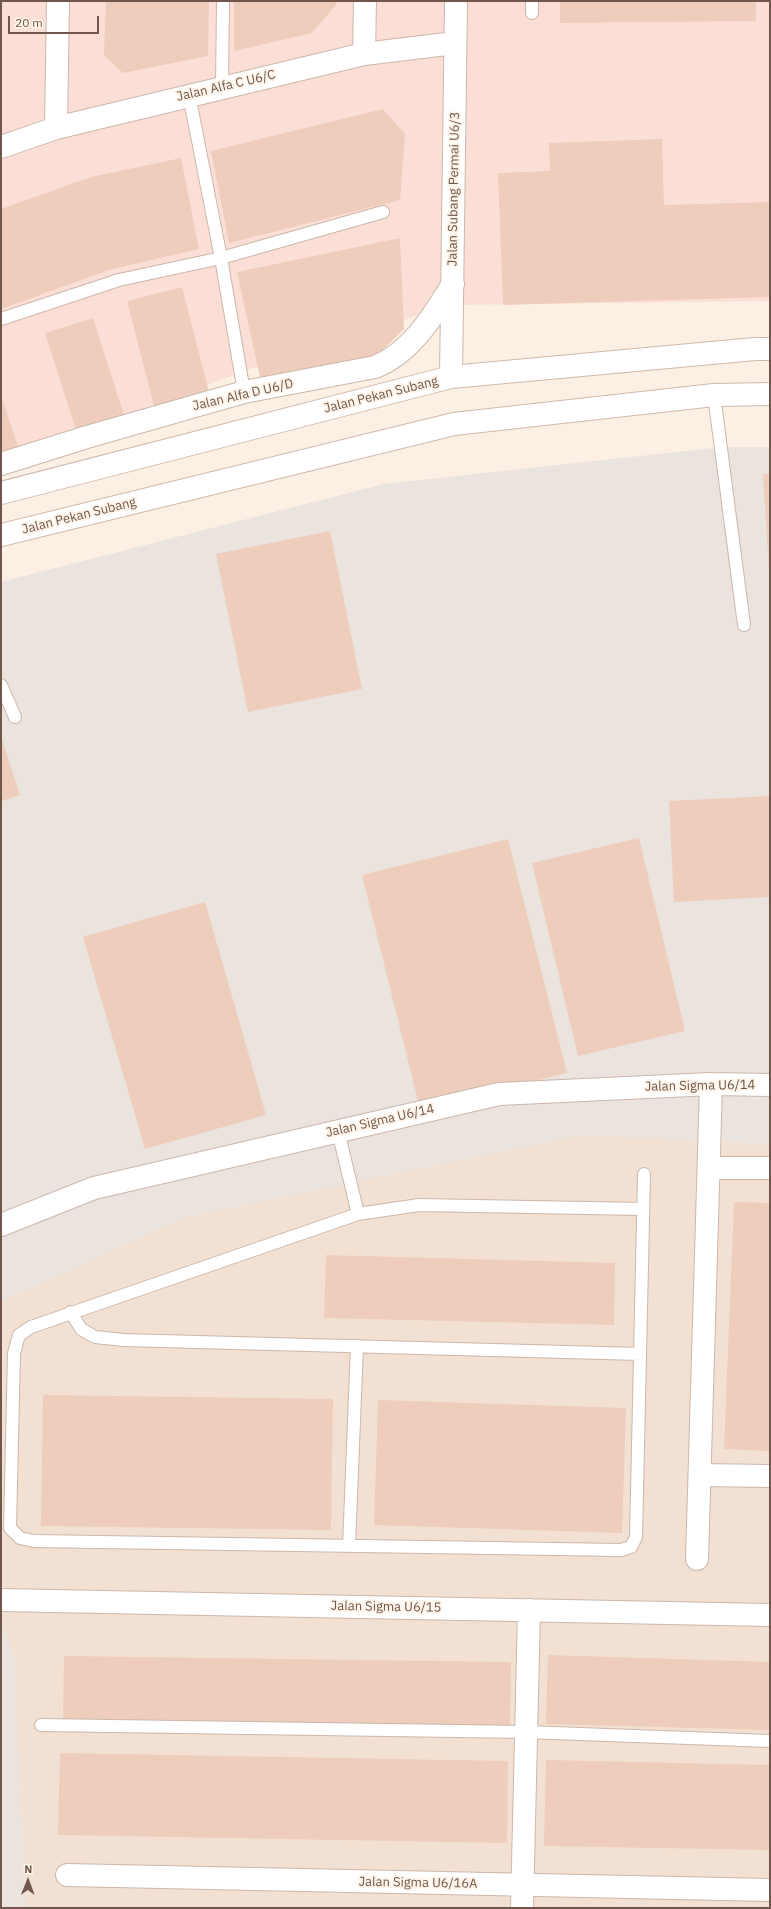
<!DOCTYPE html>
<style>
body{margin:0}
#map{position:relative;width:771px;height:1909px;overflow:hidden;background:#fbf0e3;font-family:"IBM Plex Sans",sans-serif}
canvas{display:block}
.frame{position:absolute;inset:0;border:2px solid #71564b;pointer-events:none}
.north{position:absolute;left:8px;top:1861px;width:40px;height:40px;-webkit-text-stroke:3px #fef4e9;paint-order:stroke;rotate:1deg;font-size:11px;font-weight:700;line-height:16px;text-align:center;color:#71564b}
.north::after{content:'';display:block;margin:auto;width:14px;height:18px;background:#71564b;clip-path:polygon(50% 0,100% 100%,50% 72%,0 100%)}
.scale{position:absolute;left:8px;top:16px;width:91px;height:18px;box-sizing:border-box;border:2px solid #71564b;border-top:0;padding-left:5px;font-size:12px;line-height:14px;white-space:nowrap;color:#71564b;-webkit-text-stroke:3px #fef4e9;paint-order:stroke}
</style>
<div id="map">
<canvas width="771" height="1909"></canvas>
<div class="frame"></div>
<div class="north">N</div>
<div class="scale">20 m</div>
</div>
<script>
const ctx = document.querySelector('canvas').getContext('2d');
ctx.lineJoin = 'round';
function fillPath(path, color) {
  ctx.fillStyle = color;
  ctx.fill(path, 'evenodd');
}
function trace(path, color, width, dash) {
  ctx.strokeStyle = color;
  ctx.lineWidth = width;
  ctx.lineCap = dash ? 'butt' : 'round';
  ctx.setLineDash(dash || []);
  ctx.stroke(path);
}
function label(font, color, halo, rows, align = 'center') {
  ctx.font = font + ' "IBM Plex Sans",sans-serif';
  ctx.lineWidth = 4;
  ctx.setLineDash([]);
  ctx.textBaseline = 'middle';
  ctx.strokeStyle = halo;
  ctx.fillStyle = color;
  for (const [text, x, y, turn = 0] of rows) {
    ctx.save();
    ctx.translate(x, y);
    ctx.rotate((+turn || 0) * Math.PI / 180);
    ctx.textAlign = isNaN(turn) ? turn : align;
    if (halo) ctx.strokeText(text, 0, 0);
    ctx.fillText(text, 0, 0);
    ctx.restore();
  }
}
const residential = new Path2D(`
 M582,1135l188,9v764h-744l-12,-255 -13,-32v-319l182,-84z`);
const commercial = new Path2D(`
 M1,1h769v300l-318,4 -170,52 -281,105z`);
const industrial = new Path2D(`
 M723,447h47v697l-188,-9 -399,83 -182,84v-720l383,-98z
 M1,1621l13,32 12,255h-25z`);
const building = new Path2D(`
 M106,1h103l-1,55 -85,17 -19,-18z
 M234,1h102v4l-24,28 -78,18z
 M560,1h196v20l-196,2z
 M383,109l22,25 -5,66 -171,43 -18,-92z
 M662,139l2,66 106,-3v95l-267,8 -5,-132 52,-2 -1,-28z
 M181,158l18,91 -90,21 -108,39v-100l90,-32z
 M400,238l4,91 -25,25 -118,28 -24,-110z
 M182,287l27,105 -55,14 -27,-105z
 M93,318l31,97 -48,15 -31,-97z
 M1,396l19,56 -19,7z
 M763,474h7v95h-1z
 M330,531l32,158 -114,23 -32,-158z
 M1,736l19,59 -19,6z
 M770,796v101l-96,5 -5,-101z
 M639,838l46,193 -107,25 -46,-193z
 M508,839l59,234 -147,36 -58,-234z
 M205,902l61,213 -121,34 -62,-212z
 M734,1202l36,1v248l-46,-2z
 M326,1255l289,8 -1,62 -290,-7z
 M43,1395l290,4 -2,131 -290,-4z
 M378,1400l248,8 -4,125 -248,-8z
 M548,1655l222,7v68l-224,-6z
 M64,1656l447,6 -1,64 -447,-7z
 M60,1753l448,8 -1,82 -449,-8z
 M546,1760l224,5v85l-226,-4z`);
const lane = new Path2D(`
 M532,13v-12
 M222,87l1,-86
 M189,95l32,163 23,134
 M1,319l118,-39 102,-22 162,-46
 M714,395l30,230
 M1,685l14,32
 M338,1131l20,83
 M643,1209l-224,-4 -61,9 -327,113 -12,8 -5,18 -4,175 10,10 14,3 587,9 10,-3 5,-10 8,-363
 M71,1312l10,17 14,8 29,3 516,14
 M349,1546l8,-200
 M41,1725l485,7 244,9`);
const street = new Path2D(`
 M364,54l1,-53
 M56,128l2,-127
 M1,147l55,-19 308,-74 91,-11
 M451,377l5,-376
 M1,464l86,-27 157,-45 131,-25c36,-14 58,-51 78,-83
 M709,1168h61
 M1,1225l93,-37 405,-94 212,-10 59,1
 M700,1475l70,1
 M697,1559l14,-475
 M1,1600l769,15
 M67,1875l703,15
 M522,1908l7,-298`);
const secondary = new Path2D(`
 M1,493l450,-116 304,-28h15
 M1,535l453,-111 260,-29 56,-1`);
const streetNames = [
 ["Jalan Alfa C U6/C",226,86,-13],
 ["Jalan Subang Permai U6/3",454,189,-89],
 ["Jalan Alfa D U6/D",243,395,-13],
 ["Jalan Pekan Subang",381,395,-14],
 ["Jalan Pekan Subang",79,516,-14],
 ["Jalan Sigma U6/14",700,1086,-1],
 ["Jalan Sigma U6/14",380,1121,-13],
 ["Jalan Sigma U6/15",386,1607,1],
 ["Jalan Sigma U6/16A",418,1883,1]
];
fillPath(residential, '#f2e1d2');
fillPath(commercial, '#fbdfd7');
fillPath(industrial, '#eae3de');
fillPath(building, '#efcdbc');
trace(lane, '#cbb7aa', 14);
trace(street, '#cbb7aa', 24);
trace(secondary, '#d0b9ab', 24);
trace(lane, '#fff', 12);
trace(street, '#fff', 22);
trace(secondary, '#fff', 22);
label('13px', '#71564b', '#fef4e9', streetNames);
</script>
